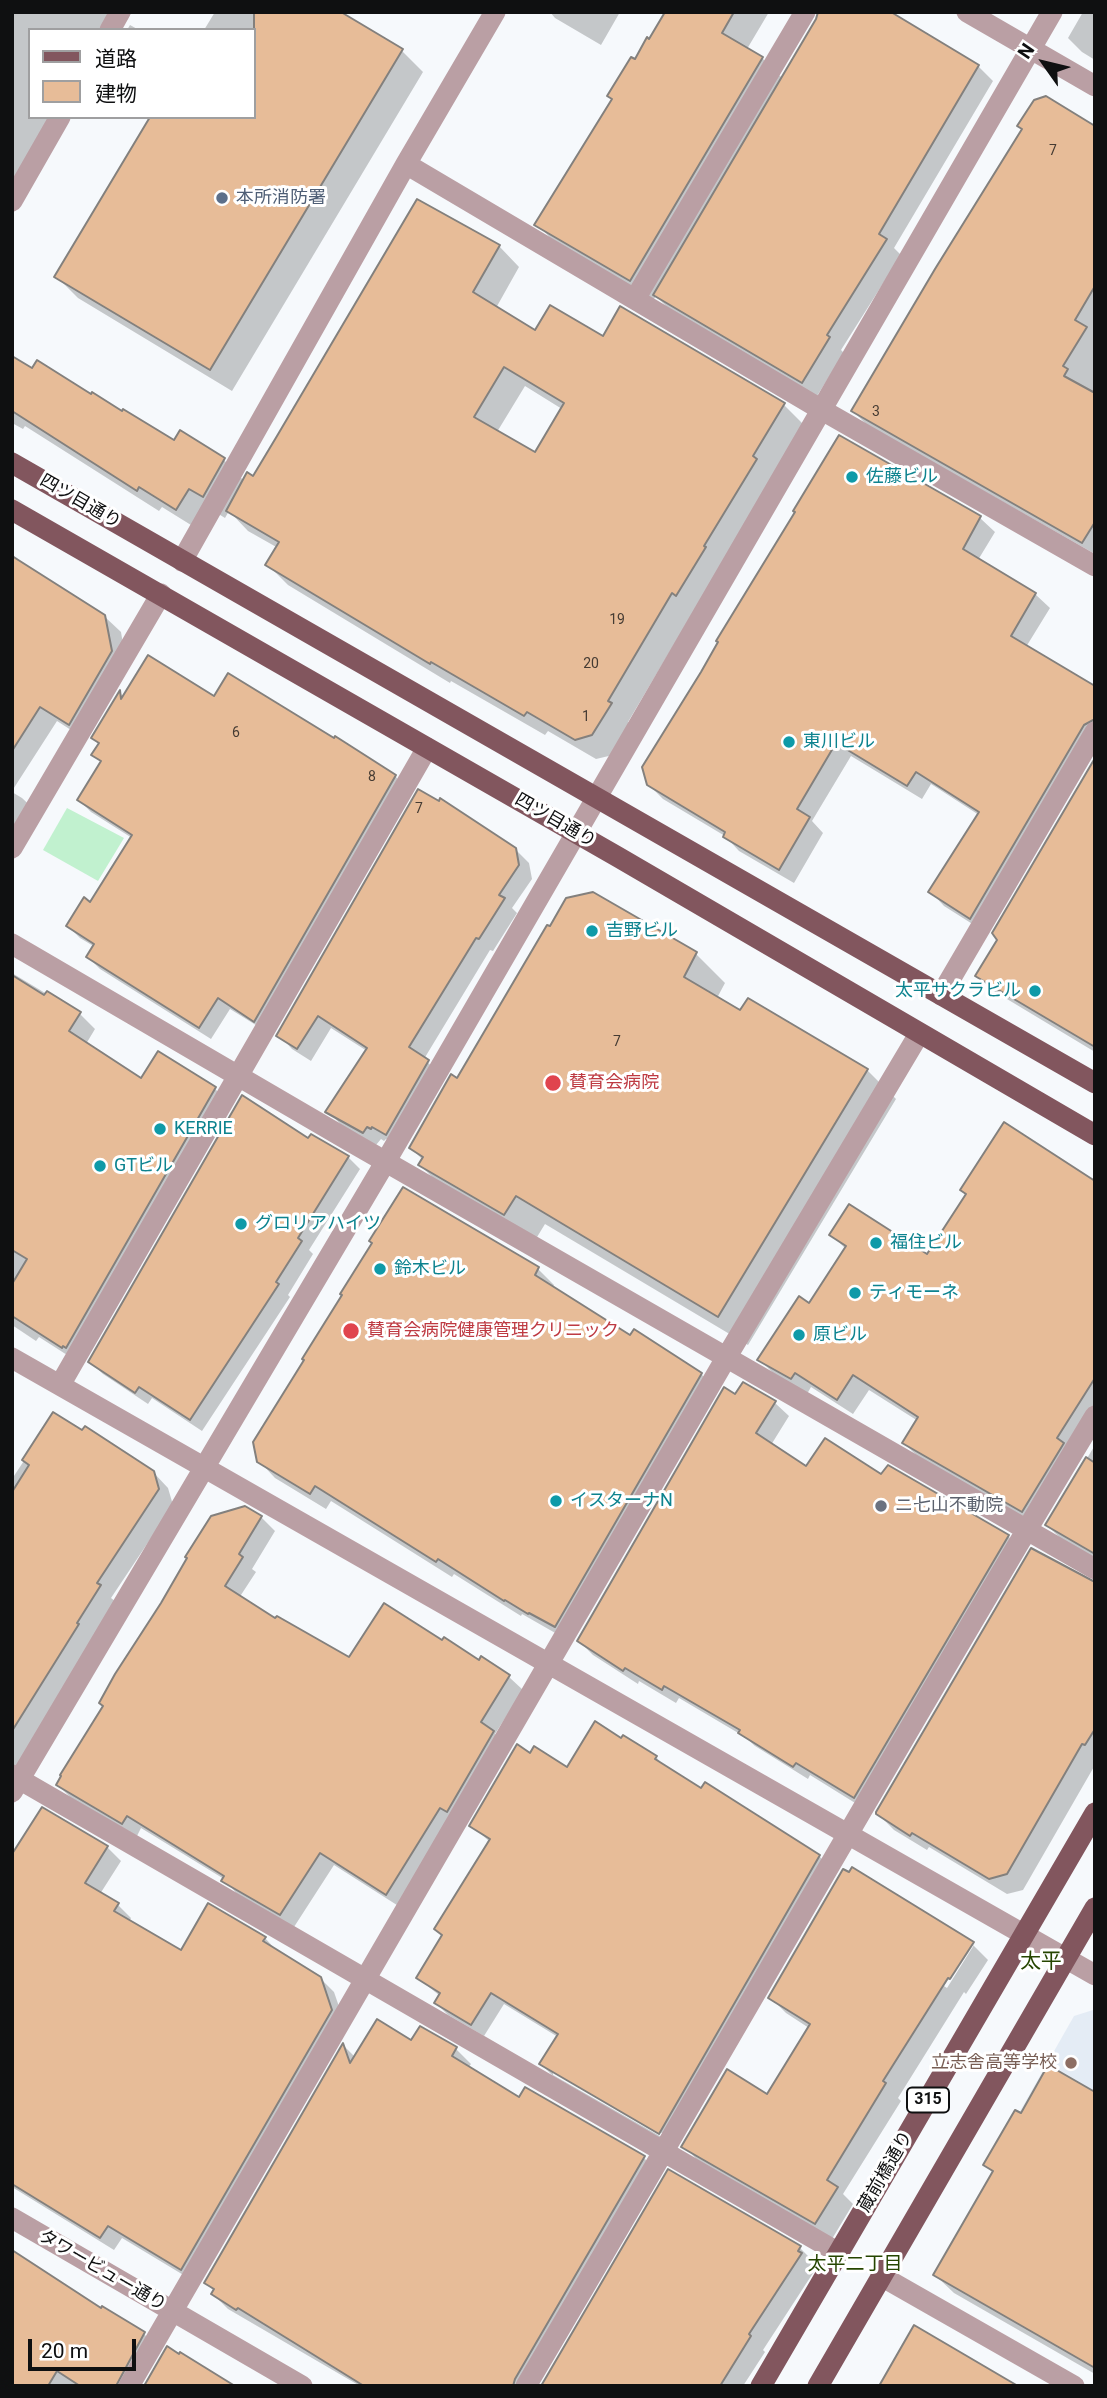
<!DOCTYPE html>
<meta charset="utf-8">
<style>
body{margin:0}
#map{position:relative;width:1107px;height:2398px;overflow:hidden;background:#f6f9fc;font-family:Roboto,"Noto Sans JP",sans-serif}
canvas{display:block}
.frame{position:absolute;inset:0;border:14px solid #0f1011;pointer-events:none}
.legend{position:absolute;left:28px;top:28px;width:228px;height:91px;box-sizing:border-box;background:#fff;border:2px solid #9f9fa0;margin:0;padding:9px 12px;list-style:none;font-size:21px;color:#0f1011}
.legend li{display:flex;align-items:center;gap:14px;height:35px}
.legend b{width:35px;border:2px solid #9f9fa0}
.north{position:absolute;left:1009px;top:28px;width:70px;height:70px;-webkit-text-stroke:5px #fff;paint-order:stroke;rotate:304deg;font-size:19px;font-weight:700;line-height:28px;text-align:center;color:#0f1011}
.north::after{content:'';display:block;margin:auto;width:24px;height:32px;background:#0f1011;clip-path:polygon(50% 0,100% 100%,50% 72%,0 100%)}
.scale{position:absolute;left:28px;top:2339px;width:108px;height:32px;box-sizing:border-box;border:4px solid #0f1011;border-top:0;padding-left:9px;font-size:21px;line-height:24px;white-space:nowrap;color:#0f1011;-webkit-text-stroke:5px #fff;paint-order:stroke}
</style>
<div id="map">
<canvas width="1107" height="2398"></canvas>
<div class="frame"></div>
<ul class="legend">
<li><b style="height:9px;background:#82565e"></b>道路</li>
<li><b style="height:19px;background:#e7bc98"></b>建物</li>
</ul>
<div class="north">N</div>
<div class="scale">20 m</div>
</div>
<script>
const ctx = document.querySelector('canvas').getContext('2d');
ctx.lineJoin = 'round';
function fillPath(path, color) {
  ctx.fillStyle = color;
  ctx.fill(path, 'evenodd');
}
function trace(path, color, width, dash) {
  ctx.strokeStyle = color;
  ctx.lineWidth = width;
  ctx.lineCap = dash ? 'butt' : 'round';
  ctx.setLineDash(dash || []);
  ctx.stroke(path);
}
function label(font, color, halo, rows, align = 'center') {
  ctx.font = font + ' Roboto,"Noto Sans JP",sans-serif';
  ctx.lineWidth = 6;
  ctx.setLineDash([]);
  ctx.textBaseline = 'middle';
  ctx.strokeStyle = halo;
  ctx.fillStyle = color;
  for (const [text, x, y, turn = 0] of rows) {
    ctx.save();
    ctx.translate(x, y);
    ctx.rotate((+turn || 0) * Math.PI / 180);
    ctx.textAlign = isNaN(turn) ? turn : align;
    if (halo) ctx.strokeText(text, 0, 0);
    ctx.fillText(text, 0, 0);
    ctx.restore();
  }
}
const built = new Path2D(`
 M1093,2010l2,2v142l-75,-43 54,-95z`);
const green = new Path2D(`
 M67,808l57,30 -26,43 -55,-31z`);
const shadow = new Path2D(`
 M12,12h120l-10,16 2,2h-94v87h35l-53,90z
 M215,12h124l63,39 21,21 -191,319 -154,-93 -22,-22 198,-159v-87h-50z
 M550,12h70l-19,33 -46,-27z
 M667,12h102l-22,37 15,9 21,21 105,-67 90,54 15,15 -99,167 7,7 -60,95 3,3 -27,43 -148,-87 -13,-13 -4,6 -94,-56 -21,-22z
 M1083,12h12v48l-13,-8 -14,-14z
 M130,25l9,5h-12z
 M1095,126v428l-228,-129 -14,-14z
 M499,246l20,21 -23,41 40,24 67,6 180,66 21,21 -176,297 3,3 -18,30 -17,4 -48,-28 -3,4 -94,-54 -1,2 -162,-98 -20,-20 10,-17 -30,-17 -19,-20 -4,7 -13,-8 -13,20 -37,-23 -3,4 -134,-85 -2,3 -11,-6v-65l162,85 50,17 20,21 9,-3zM525,386l37,23 -26,45 -39,-22z
 M840,437l140,81 15,14 -17,28 57,34 15,14 -24,39 69,41v57l-110,187 -41,-26 -14,-15 49,-76 -48,-31 -9,15 -71,-43 -39,65 11,12 -29,50 -55,-32 -14,-15 -62,-37 -15,-15 55,-112z
 M12,554l18,15 74,47 17,16 6,36 -42,71 -28,-18 -45,70z
 M120,693l4,4 90,1 181,78 12,13 -140,243 -37,-23 -19,30 -111,-70 -12,-12 7,-10 -15,-9 -12,-12 22,-22 42,-66 -41,-26 -12,-12 23,-37 -9,-8 7,-11 -6,-6z
 M1095,762v290l-103,-62 -14,-14z
 M12,792l10,6 16,15 -26,41z
 M515,849l14,14 3,16 -20,29 5,5 -24,38 -3,-1 -66,109 17,16 -41,72 -14,-8 -2,2 -3,-2 -5,6 -35,-20 -13,-14 39,-60 -36,-23 -20,33 -19,-12 -13,-14z
 M592,893l104,61 29,29 -8,15 24,15 126,57 29,29 -148,246 -203,-121 -11,18 -85,-48 -29,-29 3,-5 -12,-12 47,-68 92,-151z
 M12,973l68,41 15,15 -9,15 56,36 17,-27 56,36 16,15 -153,258 -39,-25 -3,4 -24,-16z
 M309,1140l39,17 12,12 -51,81 4,4 -25,41 2,2 -88,134 -50,-33 -4,6 -45,-30 -13,-12z
 M1095,1183v250l-56,94 -119,-68 -16,-16 14,-22 -49,-31 -16,24 -42,-27 -4,7 -31,-18 -16,-16 49,-55 37,-56 -15,-14 96,21z
 M538,1269l16,16 -2,3 79,50 70,36 16,16 -146,252 -49,-28 -1,2 -67,-42 -2,3 -121,-76 -5,8 -51,-31 -16,-17z
 M744,1384l31,19 14,13 -18,29 36,23 75,8 126,60 14,14 -154,261 -58,-36 -2,4 -53,-33 -10,-9 -66,-39 -3,5 -37,-22 -1,3 -45,-29 -14,-14z
 M54,1415l99,57 15,16 5,17 -62,93 4,3 -103,173v-295z
 M1095,1445v114l-32,-18 -16,-16z
 M261,1517l14,14 -23,38 4,3 -17,26 37,23 74,39 93,-18 37,20 1,-3 28,18 14,13 -28,44 12,11 -107,162 -66,-42 -40,62 -57,-33 -13,-15 -83,-51 -4,8 -66,-38 -13,-13z
 M1095,1582v183l-72,125 -16,4 -78,-47 -2,3 -33,-20 -16,-16z
 M622,1740l34,17 9,10 37,23 3,-6 114,72 13,13 -161,276 -118,-69 -12,-12 17,-27 -54,-33 -20,32 -36,-21 -12,-12 4,-7 -22,-18 25,-42 -7,-7 54,-87 -18,-16 58,-71 37,14zM553,2071l114,65 -2,3 -112,-64z
 M42,1810l65,37 14,14 -21,33 18,11 13,13 -2,4 53,31 83,-15 13,14 42,26 14,14 11,32 -150,258 -73,-44 -8,12 -102,-63v-324z
 M972,1944l16,16 -22,34 -2,-2 -66,106 3,3 -58,93 10,10 -21,35 -133,-77 -15,-16 83,-50 42,-68 -23,-15 -16,-16zM970,1945h4l-27,43 -3,-2z
 M412,2043l44,6 15,15 -3,4 51,31 7,-10 118,69 15,15 -125,213h-174l-132,-77 -15,-15 2,-2 -9,-9 138,-237 12,12z
 M1095,2094v280l-141,-81 -19,-18 58,-102 -8,-8 36,-50z
 M669,2172l131,76 15,15 -3,4 3,3 -52,80 2,2 -22,34h-200z
 M102,2310l42,24 15,15 -21,37h-126z`);
const building = new Path2D(`
 M254,12h87l62,37 -193,321 -156,-93 96,-160h104z
 M665,12h69l-12,21 41,24 -133,224 -96,-56 78,-126 -5,-3 24,-39 4,2 12,-22 2,2z
 M818,12h73l88,53 -100,169 8,5 -60,96 3,2 -28,46 -149,-88 163,-276z
 M1046,96l49,30v160l-20,34 12,7 -24,39 5,3 -4,7 31,17v129l-13,21 -231,-132 84,-142 87,-140 -5,-3 17,-26z
 M417,199l83,46 -27,47 62,38 15,-25 53,31 17,-30 165,97 -32,53 4,3 -53,87 2,1 -30,49 -4,-3 -64,108 4,2 -20,32 -17,5 -48,-28 -3,4 -93,-54 -1,2 -165,-99 14,-23 -53,-31 21,-39 6,4 24,-40zM504,367l60,36 -29,49 -61,-35z
 M12,356l20,12 5,-8 54,34 1,-2 30,19 1,-2 51,31 6,-10 45,28 -22,39 -14,-8 -13,21 -37,-23 -2,4 -125,-80z
 M839,435l142,81 -18,33 73,44 -25,43 84,50v33l-11,6 -114,194 -42,-27 51,-80 -63,-40 -9,14 -71,-43 -39,66 13,8 -31,53 -56,-33 2,-5 -78,-47 -5,-18 59,-95 17,-30 -2,-1 79,-129 -2,-1z
 M12,556l93,59 7,36 -43,74 -29,-18 -28,44z
 M148,655l66,41 14,-23 106,65 1,-2 61,39 -142,247 -36,-24 -19,30 -113,-71 8,-13 -28,-18 18,-29 6,5 42,-67 -55,-35 24,-39 -10,-6 8,-12 -8,-5 29,-48 1,9z
 M1095,758v289l-120,-71 22,-36 -5,-7z
 M418,789l21,12 1,-3 76,50 3,17 -20,30 6,3 -26,41 -3,-1 -67,109 20,13 -43,75 -14,-8 -1,2 -4,-2 -4,6 -38,-21 42,-64 -49,-32 -21,33 -21,-13z
 M593,892l104,60 -13,25 56,33 8,-12 120,71 -150,248 -202,-121 -12,19 -86,-50 5,-8 -14,-9 42,-74 6,4 90,-153 3,1 16,-28z
 M12,975l32,20 3,-4 34,21 -12,19 72,47 17,-27 58,36 -150,261 -3,-2 -1,2 -50,-32v-32l15,-25 -15,-9z
 M242,1095l66,43 3,-4 38,22 -51,82 4,3 -26,41 3,2 -89,136 -51,-33 -4,6 -47,-31z
 M1004,1122l91,59v197l-38,60 7,5 -42,69 -120,-69 16,-26 -65,-42 -16,25 -42,-27 -4,6 -34,-19 42,-64 10,7 37,-57 -17,-11 20,-31 78,50 39,-60 -6,-4z
 M403,1187l136,80 -4,8 95,60 4,-6 68,44 -147,254 -26,-14 -1,1 -23,-14 -1,1 -66,-42 -2,3 -121,-76 -5,8 -53,-32 -4,-20 51,-82 -2,-1 40,-64 -2,-1 32,-51 -3,-2z
 M743,1382l33,19 -20,32 50,33 19,-28 56,36 7,-9 121,70 -155,263 -58,-35 -3,4 -55,-34 2,-3 -76,-44 -2,4 -37,-22 -2,3 -46,-30 147,-254 11,7z
 M53,1412l29,18 3,-4 69,45 5,18 -62,94 4,2 -24,38 2,1 -67,107v-239l17,-27 -7,-5z
 M1086,1457l9,6v91l-50,-29z
 M245,1506l17,10 -23,38 4,3 -18,29 50,32 2,-2 72,41 35,-54 58,37 2,-3 35,23 2,-4 29,19 -29,47 13,9 -47,81 -7,-4 -54,87 -66,-42 -40,62 -59,-34 3,-5 -97,-60 -5,8 -66,-39 5,-9 -1,-1 43,-69 -4,-3 16,-29 46,-71 26,-45 -2,-1 26,-41z
 M1031,1548l64,34v147l-10,16 -3,-1 -75,130 -18,5 -77,-46 -2,3 -34,-22v-2z
 M595,1721l26,17 2,-3 34,21 -2,3 46,29 4,-6 115,73 -161,279 -120,-70 19,-30 -67,-41 -20,32 -37,-22 6,-10 -24,-15 26,-43 -8,-6 56,-90 -21,-13 48,-82 13,9 4,-7 33,21z
 M42,1807l66,39 -23,37 34,20 -5,8 67,39 27,-47 58,34 -3,4 58,36 11,33 -151,260 -73,-44 -8,12 -88,-54v-330z
 M852,1867l122,75 -24,37 -2,-1 -65,103 3,2 -59,97 11,7 -23,37 -134,-77 46,-78 40,25 43,-70 -42,-26 75,-129 6,3z
 M377,2019l34,21 9,-14 37,21 -5,9 67,41 6,-10 120,69 -130,223 -2,7h-149l-126,-78 -2,2 -25,-16 3,-5 -10,-6 139,-240 7,20z
 M1048,2065l47,27v276l-162,-93 60,-104 -10,-6 32,-55 6,3z
 M668,2169l133,77 -3,5 4,2 -53,81 2,2 -31,50h-179z
 M12,2250l89,58 1,-2 43,26 -29,54h-36l-23,-15 -9,15h-36z
 M914,2325l104,61h-139z
 M167,2346l12,8 1,-2 55,34h-91z`);
const minor = new Path2D(`
 M967,12l128,74
 M110,30l10,-18
 M406,164l416,246 273,156
 M12,201l48,-84
 M635,299l170,-287
 M182,561l224,-397 89,-152
 M12,848l149,-254
 M12,944l341,199 742,426
 M941,995l154,-263
 M12,1358l1083,617
 M60,1385l367,-637
 M12,1775l827,478
 M12,1792l374,-631 666,-1149
 M12,2218l290,168
 M881,2276l193,110
 M129,2386l597,-1028 193,-324
 M526,2386c191,-323 375,-649 569,-970`);
const major = new Path2D(`
 M12,463l1083,620
 M12,510l606,347 477,278
 M761,2386l334,-573
 M818,2386l277,-478`);
const markers = [
 [222,198,7,"#5c6f8a"],
 [852,477,7,"#0f9aa8"],
 [789,742,7,"#0f9aa8"],
 [592,931,7,"#0f9aa8"],
 [1035,991,7,"#0f9aa8"],
 [553,1083,9,"#e0444e"],
 [160,1129,7,"#0f9aa8"],
 [100,1166,7,"#0f9aa8"],
 [241,1224,7,"#0f9aa8"],
 [876,1243,7,"#0f9aa8"],
 [380,1269,7,"#0f9aa8"],
 [855,1293,7,"#0f9aa8"],
 [351,1331,9,"#e0444e"],
 [799,1335,7,"#0f9aa8"],
 [556,1501,7,"#0f9aa8"],
 [881,1506,7,"#6b7280"],
 [1071,2063,7,"#8d6e63"]
];
const numberNames = [
 ["7",1053,151],
 ["3",876,412],
 ["19",617,620],
 ["20",591,664],
 ["1",586,717],
 ["6",236,733],
 ["8",372,777],
 ["7",419,809],
 ["7",617,1042]
];
const shields = [
 [928,2100,42]
];
const shieldNames = [
 ["315",928,2100]
];
const serviceNames = [
 ["本所消防署",236,198]
];
const cultureNames = [
 ["佐藤ビル",866,477],
 ["東川ビル",803,742],
 ["吉野ビル",606,931],
 ["太平サクラビル",1021,991,"right"],
 ["KERRIE",174,1129],
 ["GTビル",114,1166],
 ["グロリアハイツ",255,1224],
 ["福住ビル",890,1243],
 ["鈴木ビル",394,1269],
 ["ティモーネ",869,1293],
 ["原ビル",813,1335],
 ["イスターナN",570,1501]
];
const streetNames = [
 ["四ツ目通り",80,502,30],
 ["四ツ目通り",555,821,30],
 ["蔵前橋通り",886,2172,-60],
 ["タワービュー通り",102,2271,30]
];
const healthNames = [
 ["賛育会病院",569,1083],
 ["賛育会病院健康管理クリニック",367,1331]
];
const worshipNames = [
 ["ニ七山不動院",895,1506]
];
const educationNames = [
 ["立志舎高等学校",1057,2063]
];
const neighbourhoodNames = [
 ["太平二丁目",855,2265]
];
const quarterNames = [
 ["太平",1041,1963]
];
fillPath(built, '#e4ecf5');
fillPath(green, '#c1f1cf');
fillPath(shadow, '#0003');
fillPath(building, '#e7bc98');
trace(building, '#83807d', 2);
trace(minor, '#ba9fa4', 21);
trace(major, '#82565e', 21);
for (const [x, y, r, color] of markers) {
  const dot = new Path2D();
  dot.arc(x, y, r, 0, 2 * Math.PI);
  ctx.fillStyle = color;
  ctx.fill(dot);
  trace(dot, '#fff', 2.5);
}
label('14px', '#453b33', null, numberNames);
for (const [x, y, w] of shields) {
  const box = new Path2D();
  box.roundRect(x - w / 2, y - 12.5, w, 25, 5);
  ctx.fillStyle = '#fff';
  ctx.fill(box);
  trace(box, '#0f1011', 2);
}
label('bold 16px', '#0f1011', null, shieldNames);
label('18px', '#4e5e75', '#fff', serviceNames, 'left');
label('18px', '#0d838f', '#fff', cultureNames, 'left');
label('18px', '#0f1011', '#fff', streetNames);
label('18px', '#be3a42', '#fff', healthNames, 'left');
label('18px', '#5b616d', '#fff', worshipNames, 'left');
label('18px', '#785e54', '#fff', educationNames, 'right');
label('19px', '#254500', '#fff', neighbourhoodNames);
label('21px', '#254500', '#fff', quarterNames);
</script>
